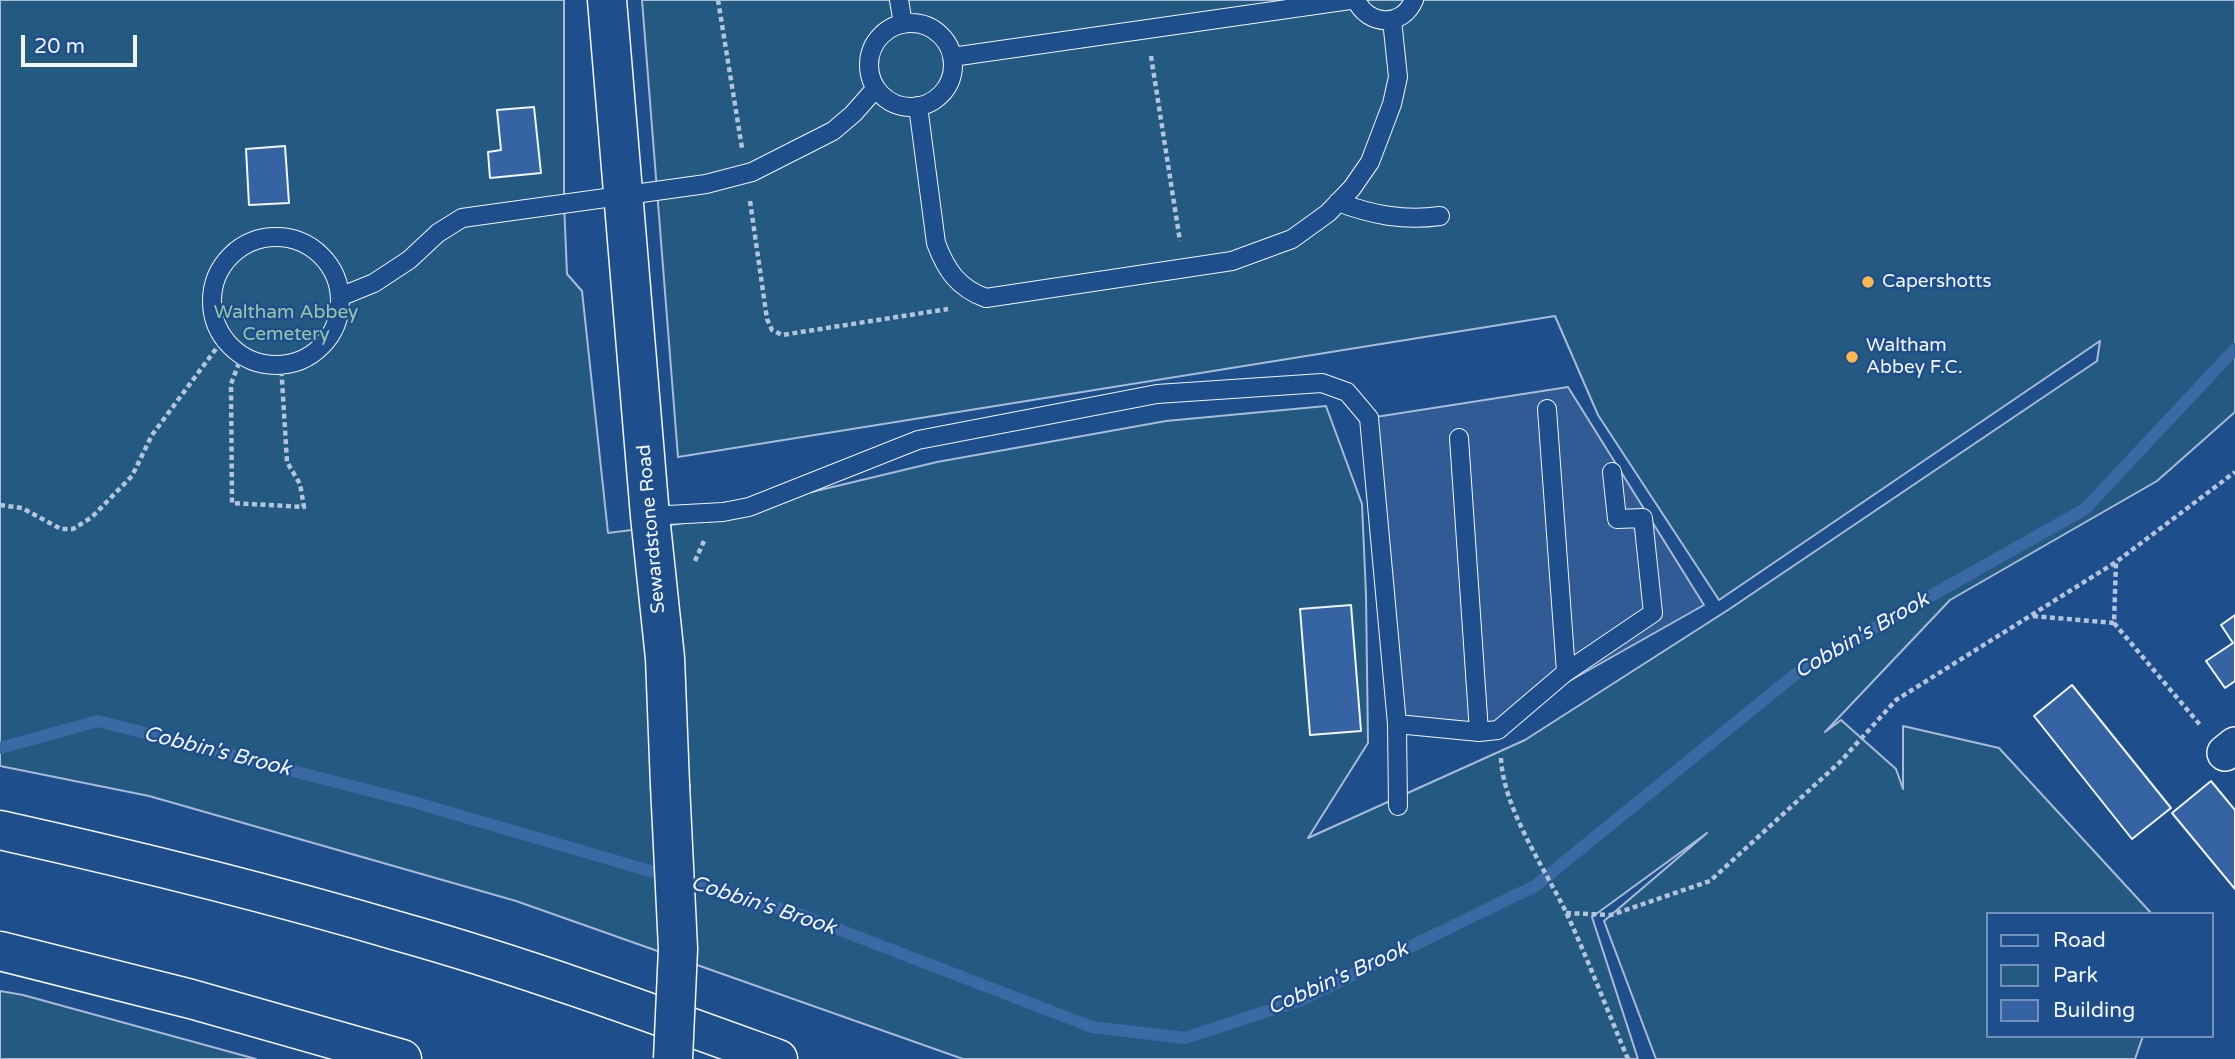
<!DOCTYPE html>
<style>
body{margin:0}
#map{position:relative;width:2235px;height:1059px;overflow:hidden;background:#1f4e8c;font-family:"Varela Round",sans-serif}
canvas{display:block}
.legend{position:absolute;left:1986px;top:912px;width:228px;height:126px;box-sizing:border-box;background:#1f4e8c;border:2px solid #7391ba;margin:0;padding:9px 12px;list-style:none;font-size:21px;color:#f2f6ff}
.legend li{display:flex;align-items:center;gap:14px;height:35px}
.legend b{width:35px;border:2px solid #7391ba}
.scale{position:absolute;left:21px;top:35px;width:116px;height:32px;box-sizing:border-box;border:4px solid #f2f6ff;border-top:0;padding-left:9px;font-size:21px;line-height:24px;white-space:nowrap;color:#f2f6ff;-webkit-text-stroke:5px #1f4e8c;paint-order:stroke}
</style>
<div id="map">
<canvas width="2235" height="1059"></canvas>
<ul class="legend">
<li><b style="height:9px;background:#1f4e8c"></b>Road</li>
<li><b style="height:19px;background:#245a82"></b>Park</li>
<li><b style="height:19px;background:#3563a3"></b>Building</li>
</ul>
<div class="scale">20 m</div>
</div>
<script>
const ctx = document.querySelector('canvas').getContext('2d');
ctx.lineJoin = 'round';
function fillPath(path, color) {
  ctx.fillStyle = color;
  ctx.fill(path, 'evenodd');
}
function trace(path, color, width, dash) {
  ctx.strokeStyle = color;
  ctx.lineWidth = width;
  ctx.lineCap = dash ? 'butt' : 'round';
  ctx.setLineDash(dash || []);
  ctx.stroke(path);
}
function label(font, color, halo, rows, align = 'center') {
  ctx.font = font + ' "Varela Round",sans-serif';
  ctx.lineWidth = 5;
  ctx.setLineDash([]);
  ctx.textBaseline = 'middle';
  ctx.strokeStyle = halo;
  ctx.fillStyle = color;
  for (const [text, x, y, turn = 0] of rows) {
    ctx.save();
    ctx.translate(x, y);
    ctx.rotate((+turn || 0) * Math.PI / 180);
    ctx.textAlign = isNaN(turn) ? turn : align;
    if (halo) ctx.strokeText(text, 0, 0);
    ctx.fillText(text, 0, 0);
    ctx.restore();
  }
}
const green = new Path2D(`
 M0,0h564v203l3,71 15,17 26,242 70,-9 259,-62 229,-41 160,-15 36,98 4,91 2,148 -60,95 217,-98 203,-130 369,-249 3,-20 -381,259 -121,-185 -43,-99 -877,141 -36,-457h1593v412l-78,69 -207,119 -125,132 16,-12 55,49 7,20v-63l96,22 153,166h-164v122h155l-8,23h-479l-52,-138 103,-88 -115,84 46,142h-675l-447,-158 -367,-105 -149,-30z
 M0,991l23,4 233,64h-256z`);
const parking = new Path2D(`
 M1568,387l136,218 -225,127 -82,-8 -28,-306z`);
const stream = new Path2D(`
 M0,748l98,-27 312,80 391,114 291,112 93,11 116,-38 234,-114 268,-218 282,-159 150,-160`);
const building = new Path2D(`
 M534,107l7,66 -51,5 -2,-26 13,-2 -4,-40z
 M285,146l4,57 -40,2 -3,-56z
 M1351,605l10,126 -51,4 -10,-126z
 M2235,615v66l-10,7 -19,-27 27,-18 -12,-18z
 M2072,685l99,123 -39,31 -98,-123z
 M2211,781l24,29v79l-63,-76z`);
const path = new Path2D(`
 M718,0l24,148
 M1151,56l29,185
 M750,201l17,118 5,11 10,5 166,-26
 M242,355l-11,29 1,119 72,4 -4,-23 -13,-22 -6,-98
 M0,505l22,3 39,21h12l19,-12 40,-41 20,-41 72,-97
 M695,561l9,-20
 M2033,616l81,7 2,-61
 M2114,623l87,103
 M1501,758c2,49 42,108 64,152 23,49 42,100 63,149
 M1566,913l45,2 99,-34 130,-119 56,-62 220,-138 119,-90`);
const service = new Path2D(`
 M899,0l4,24
 M1356,0c12,26 46,28 58,0
 M869 65a42 42 0 1 1 84 0a42 42 0 1 1-84 0Z
 M952,57l398,-57
 M918,106l18,137c10,27 22,45 50,55l246,-37 60,-22 36,-26 24,-25 18,-26 22,-58 6,-27 -6,-57
 M1338,202c34,13 66,19 102,14
 M212 301a64 64 0 1 1 128 0a64 64 0 1 1-128 0Z
 M340,290l7,4 27,-11 35,-23 29,-27 24,-15 244,-34 46,-12 81,-41 20,-17 23,-26
 M1459,438l20,294
 M650,516l73,-4 26,-5 169,-67 239,-46 165,-11 25,9 22,26 28,306 1,82
 M1566,672l87,-59 -10,-95 -26,1 -5,-47
 M1397,724l82,8 19,-2 68,-58 -19,-263`);
const minor = new Path2D(`
 M2225,753l10,-8`);
const tertiary = new Path2D(`
 M607,0l43,516 15,142 5,127`);
const motorway = new Path2D(`
 M0,830c135,30 269,63 401,102 128,36 253,82 377,127
 M0,951l191,48 211,60`);
const tertiaryBridge = new Path2D(`
 M670,785l8,164 -5,110`);
const markers = [
 [1868,282,7,"#ffb74d"],
 [1852,357,7,"#ffb74d"]
];
const poiNames = [
 ["Capershotts",1882,282],
 ["Waltham",1866,346],
 ["Abbey F.C.",1866,368]
];
const parkNames = [
 ["Waltham Abbey",286,313],
 ["Cemetery",286,335]
];
const streetNames = [
 ["Sewardstone Road",652,529,-95]
];
const waterNames = [
 ["Cobbin's Brook",1862,636,-30],
 ["Cobbin's Brook",217,752,14],
 ["Cobbin's Brook",763,906,18],
 ["Cobbin's Brook",1338,979,-24]
];
fillPath(green, '#245a82');
trace(green, '#a8bbd7', 2);
fillPath(parking, '#305b95');
trace(parking, '#a8bbd7', 2);
trace(stream, '#3b69a3', 12);
fillPath(building, '#3563a3');
trace(building, '#f2f6ff', 2);
trace(service, '#f2f6ff', 20);
trace(minor, '#f2f6ff', 38);
trace(tertiary, '#f2f6ff', 41);
trace(motorway, '#f2f6ff', 41);
trace(path, '#b3c4dc', 4.5, [5, 3.5]);
trace(service, '#1f4e8c', 18);
trace(minor, '#1f4e8c', 35);
trace(tertiary, '#1f4e8c', 38);
trace(motorway, '#1f4e8c', 38);
trace(tertiaryBridge, '#f2f6ff', 41, []);
trace(tertiaryBridge, '#1f4e8c', 38);
for (const [x, y, r, color] of markers) {
  const dot = new Path2D();
  dot.arc(x, y, r, 0, 2 * Math.PI);
  ctx.fillStyle = color;
  ctx.fill(dot);
  trace(dot, '#1f4e8c', 2.5);
}
label('19px', '#f2f6ff', '#1f4e8c', poiNames, 'left');
label('19px', '#97c8a6', '#1f4e8c', parkNames);
label('19px', '#f2f6ff', '#1f4e8c', streetNames);
label('italic 21px', '#f2f6ff', '#1f4e8c', waterNames);
</script>
